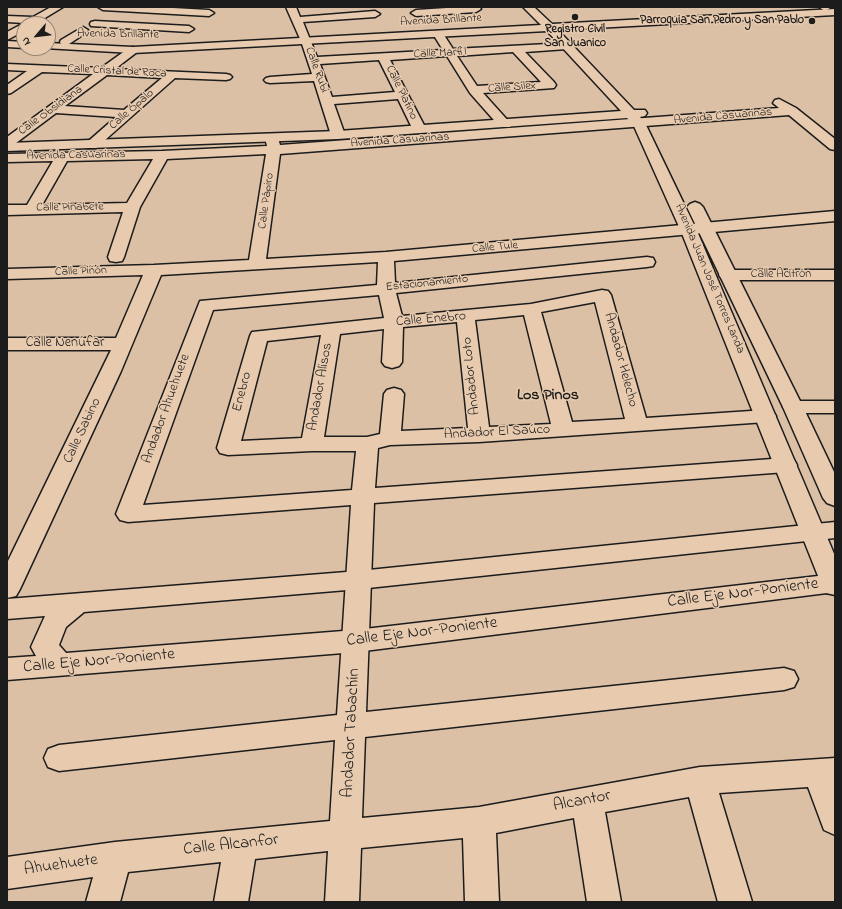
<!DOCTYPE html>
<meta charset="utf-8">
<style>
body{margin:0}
#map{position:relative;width:842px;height:909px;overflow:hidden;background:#dcc0a6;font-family:"Indie Flower",sans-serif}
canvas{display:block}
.frame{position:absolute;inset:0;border:8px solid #1c1c1c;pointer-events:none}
.north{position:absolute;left:16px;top:16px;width:40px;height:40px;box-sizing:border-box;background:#e8cbaf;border:1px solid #968574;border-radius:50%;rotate:242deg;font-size:11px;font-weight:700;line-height:16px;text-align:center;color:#1c1c1c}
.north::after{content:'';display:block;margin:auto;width:14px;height:18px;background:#1c1c1c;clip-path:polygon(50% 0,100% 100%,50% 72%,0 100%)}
</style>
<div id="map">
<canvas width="842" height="909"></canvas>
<div class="frame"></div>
<div class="north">N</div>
</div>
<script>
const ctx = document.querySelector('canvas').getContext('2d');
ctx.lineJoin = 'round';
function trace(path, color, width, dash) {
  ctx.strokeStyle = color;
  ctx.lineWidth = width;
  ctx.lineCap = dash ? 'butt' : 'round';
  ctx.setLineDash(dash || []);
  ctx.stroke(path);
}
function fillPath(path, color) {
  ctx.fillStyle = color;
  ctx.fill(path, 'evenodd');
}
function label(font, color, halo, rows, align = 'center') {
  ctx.font = font + ' "Indie Flower",sans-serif';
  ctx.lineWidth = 3;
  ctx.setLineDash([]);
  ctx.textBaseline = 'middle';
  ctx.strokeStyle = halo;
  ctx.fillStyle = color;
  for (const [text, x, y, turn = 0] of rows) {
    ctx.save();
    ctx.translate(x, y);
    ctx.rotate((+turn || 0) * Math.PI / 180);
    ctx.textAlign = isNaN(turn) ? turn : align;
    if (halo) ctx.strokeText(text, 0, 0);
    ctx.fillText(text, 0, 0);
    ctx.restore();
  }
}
const street = new Path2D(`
 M51,7h12l-28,17h-11v7l-17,9v-8l17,-9 -17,-1v-6l26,1z
 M98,7h57l54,3 5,3 -5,3 -106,-6z
 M286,7h10l4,10 75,-6 5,3 -5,3 -72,5 14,35 126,-7 -10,-16 5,-3 4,1 11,17 114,-6 5,3 -5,3 -42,3 29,30 2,3 -2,3 -71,5 28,31 -1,3h-10l-30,-34 -23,-37 -57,4 36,69 -2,3h-10l-16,-33 -64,5 11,31 -2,3h-10l-2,-3 -17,-54 -44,2 -4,-1 -2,-2 2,-2 4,-1 42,-3 -11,-33zM513,52l28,30 -64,4 -20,-30zM379,60l16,32 -63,5 -12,-33z
 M462,7h17l2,2 -5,3 -60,4 -5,-3 5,-3z
 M819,7h10l1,1 -5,3z
 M95,21l94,5 5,3 -5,3 -98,-6 -1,-2 1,-2z
 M83,27l5,3 -1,2 -18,12h-8l-1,-2 1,-2z
 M133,47l5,3 -1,2 -22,17 111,5 4,1 2,2 -2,2 -4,1 -51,-2 -79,70h-10l-2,-3 32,-28 -60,-4 -44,33 -5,1v-10l86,-63 -51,-2 -31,21 -4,1v-9l20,-14 -20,-1v-6l94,4 28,-20zM107,75l55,3 -38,32 -59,-4z
 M779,99l17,9 39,31v11l-5,-1 -41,-34 -509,39 -14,105 120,-7 449,-41v10l-441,40 1,22 252,-26 6,1 2,4 -2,4 -6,1 -251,26 6,23 129,-12 71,-14 6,1 3,4 35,123 120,-8 7,2 3,4 -3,4 -7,2 -287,20 -89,3 -12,3 -3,40 411,-30 8,2 3,5 -3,5 -8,2 -412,31 -8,209 418,-44 10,3 4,8 -4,8 -10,3 -419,47 -3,81 117,-11 221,-40 135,-9v77l-11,-5 -16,-43 -89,6 33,109h-34l-29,-105 -84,15 16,90h-34l-13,-84 -78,15 3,69h-34l-2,-64 -102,10 -2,54h-34l3,-51 -73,8 -7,43h-34l7,-40 -93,10 -8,30h-34l7,-25 -86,12v-32l108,-15 215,-21 5,-81 -276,31 -11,-4 -4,-9 4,-9 11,-4 278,-30 14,-210 -223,17 -8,-2 -4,-6 84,-213 177,-16 1,-23 -217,13 -40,96 -101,218 -4,7 -9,2v-35l104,-213h-104v-12h109l27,-63 -136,4v-10l147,-4 95,-5 17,-106 -99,5 -27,48 -16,50 -2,4 -6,1 -6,-1 -2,-4 15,-45 -116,3v-10h20l26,-44 -46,1v-8l155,-3 105,-5 -2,-8 2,-3h10l3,10 499,-37 -6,-5 2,-3zM153,159l-26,44 -85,2 25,-44zM379,295l5,23 -132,14 -2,4 -33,112 3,5 8,2 84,-4h44l-4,39 -209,15 70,-195zM595,302l30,117 -53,3 -31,-110zM524,315l27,109 -62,3 -14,-107zM457,322l11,106 -67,3 3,-37 -3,-4 -7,-2 -7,2 -3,4 -4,40 -13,3h-43l16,-103 44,-5 -2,33 3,4 7,2 7,-2 3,-4 1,-35zM321,335l-19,103 -61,3 26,-100z
 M728,270h107v10h-107l-6,-1 -3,-4 3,-4z
 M793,401h42v12h-42l-7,-2 -3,-4 3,-4z`);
const secondary = new Path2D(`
 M523,7h11l18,17 283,-15v6l-277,15 76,80h11l2,3 -2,3 -5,1 5,6 52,108 138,325v39l-9,-2 -4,-7 -141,-355 -48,-107 -6,-6 -289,21 -331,12v-8l331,-12 283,-20 -74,-80 -414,22 -89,-5h4v-5l85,4 408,-22z
 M7,41l17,1 1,6 -18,-1z
 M695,202l5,2 3,3 100,200 32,67v32l-8,-3 -4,-5 -40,-91 -96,-200 3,-3z`);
const primary = new Path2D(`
 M835,522v16l-476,51 -275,23 -18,15 -7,18 7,8 290,-23 479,-56v18l-479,60 -349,28v-22l29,-2 -5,-9 14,-31 -38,3v-20l352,-28z`);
const markers = [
 [575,17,4,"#1c1c1c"],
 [812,21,4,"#1c1c1c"]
];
const farStreetnames = [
 ["Avenida Brillante",441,21,-3],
 ["Avenida Brillante",118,35,1],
 ["Calle Marfil",440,54,-3],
 ["Calle Rubí",316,70,70],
 ["Calle Cristal de Roca",117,72,3],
 ["Calle Sílex",512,88,-4],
 ["Calle Platino",401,93,64],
 ["Calle Ópalo",132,110,-41],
 ["Calle Obsidiana",51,111,-36],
 ["Avenida Casuarinas",723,117,-5],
 ["Avenida Casuarinas",400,141,-4],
 ["Avenida Casuarinas",76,156,-1],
 ["Calle Pápiro",267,201,-82],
 ["Calle Pinabete",70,208,-1],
 ["Calle Tule",495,248,-5],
 ["Calle Piñón",81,272,-2],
 ["Calle Acitrón",781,275],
 ["Avenida Juan José Torres Landa",709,279,67],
 ["Estacionamiento",427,284,-6]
];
const farPoinames = [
 ["Parroquia San Pedro y San Pablo",804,21],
 ["Registro Civil",575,30,"center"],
 ["San Juanico",575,44,"center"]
];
const streetNames = [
 ["Calle Enebro",431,320,-5],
 ["Calle Nenúfar",65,344],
 ["Andador Helecho",620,360,75],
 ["Andador Loto",472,376,-96],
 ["Andador Alisos",321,387,-80],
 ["Enebro",243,392,-75],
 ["Andador Ahuehuete",167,409,-70],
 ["Calle Sabino",83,431,-65],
 ["Andador El Saúco",497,433,-3]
];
const quarterNames = [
 ["Los Pinos",548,396]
];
const nearStreetnames = [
 ["Calle Eje Nor-Poniente",743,594,-7],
 ["Calle Eje Nor-Poniente",422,633,-7],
 ["Calle Eje Nor-Poniente",99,662,-5],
 ["Andador Tabachín",352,733,-87],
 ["Alcantor",582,802,-11],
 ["Calle Alcanfor",231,846,-6],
 ["Ahuehuete",61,866,-8]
];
trace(street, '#1c1c1c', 3);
trace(secondary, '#1c1c1c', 3);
trace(primary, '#1c1c1c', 3);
fillPath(street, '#e8cbaf');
fillPath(secondary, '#e8cbaf');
fillPath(primary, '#e8cbaf');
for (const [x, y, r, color] of markers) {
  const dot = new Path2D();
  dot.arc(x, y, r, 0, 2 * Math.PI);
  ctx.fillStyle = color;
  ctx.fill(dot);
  trace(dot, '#e8cbaf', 1.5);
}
label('12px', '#1c1c1c', '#e8cbaf', farStreetnames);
label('bold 12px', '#1c1c1c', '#e8cbaf', farPoinames, 'right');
label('14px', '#1c1c1c', '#e8cbaf', streetNames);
label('bold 16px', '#1c1c1c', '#e8cbaf', quarterNames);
label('17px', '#1c1c1c', '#e8cbaf', nearStreetnames);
</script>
